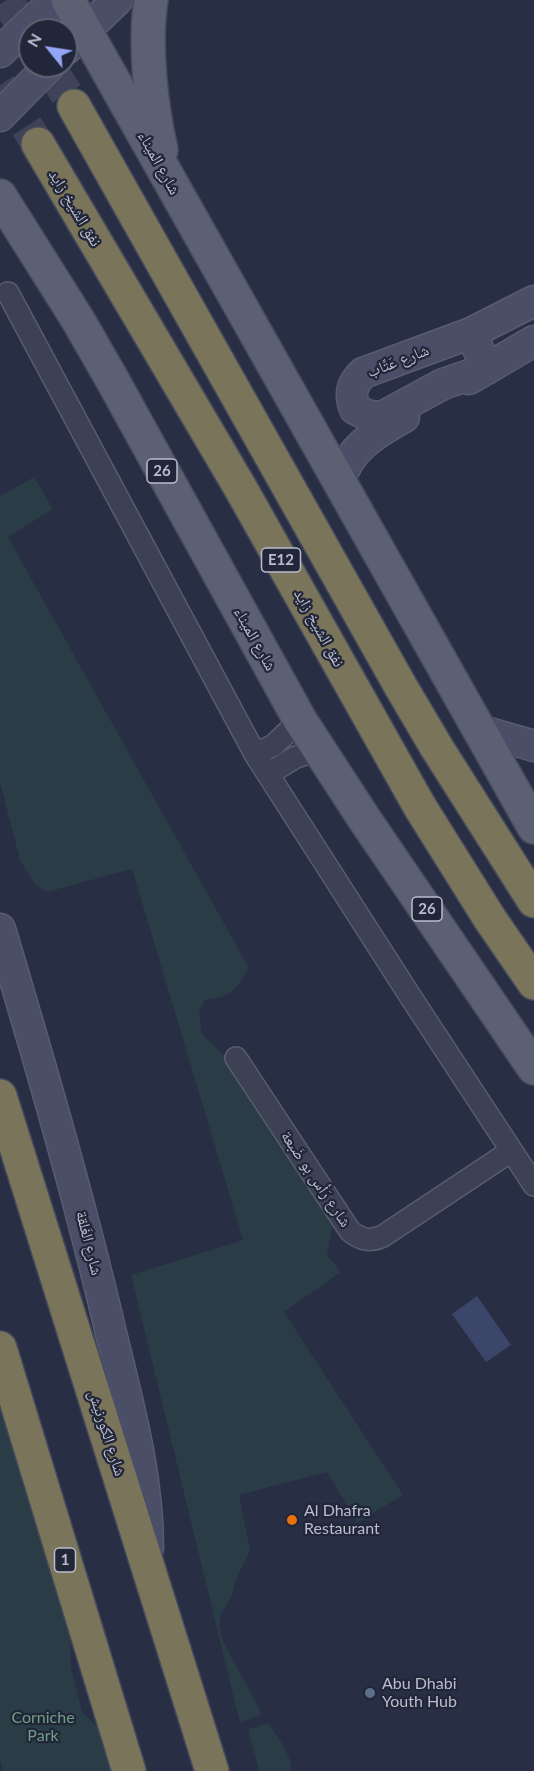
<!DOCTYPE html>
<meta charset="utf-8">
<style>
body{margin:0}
#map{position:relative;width:534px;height:1771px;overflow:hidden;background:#282e44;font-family:Lato,sans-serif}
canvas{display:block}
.north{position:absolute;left:18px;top:18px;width:60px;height:60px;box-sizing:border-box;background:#212639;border:2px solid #5e6274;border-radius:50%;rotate:300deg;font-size:16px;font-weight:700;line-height:24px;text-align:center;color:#babdcd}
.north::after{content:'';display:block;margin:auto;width:21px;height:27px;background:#94a5f8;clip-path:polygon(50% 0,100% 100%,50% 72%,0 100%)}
</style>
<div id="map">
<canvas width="534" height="1771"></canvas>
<div class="north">N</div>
</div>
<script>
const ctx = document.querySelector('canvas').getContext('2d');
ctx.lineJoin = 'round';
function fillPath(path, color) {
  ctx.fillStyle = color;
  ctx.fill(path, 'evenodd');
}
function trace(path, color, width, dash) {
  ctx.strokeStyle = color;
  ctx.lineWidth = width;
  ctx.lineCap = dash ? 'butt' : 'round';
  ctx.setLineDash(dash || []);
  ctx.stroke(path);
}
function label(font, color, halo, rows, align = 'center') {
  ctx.font = font + ' Lato,"Noto Naskh Arabic",sans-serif';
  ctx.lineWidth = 4.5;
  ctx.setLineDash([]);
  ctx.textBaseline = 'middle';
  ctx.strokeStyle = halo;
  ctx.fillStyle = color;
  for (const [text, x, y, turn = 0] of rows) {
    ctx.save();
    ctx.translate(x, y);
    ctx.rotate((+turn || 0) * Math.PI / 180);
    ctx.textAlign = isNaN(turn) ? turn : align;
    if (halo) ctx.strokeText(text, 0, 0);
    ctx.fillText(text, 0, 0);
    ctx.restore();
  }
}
const green = new Path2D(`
 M34,477l19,32 -45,28 241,431c-15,24 -16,28 -45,32l-5,13 3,21 26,26 106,157 -7,38 14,17 -57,40 119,183 -46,28 -30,-51 -88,23 11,56 -14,28 -4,17 -11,18 -2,11 4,16 39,73 -22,9 -109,-448 112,-35 -111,-371 -85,23 -12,-7 -15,-25 -20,-78v-286z
 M0,1405l70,226 1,36 11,45 26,25 10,34h-115l-3,-11z
 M269,1723c8,14 23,31 22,48h-32l-11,-42z`);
const water = new Path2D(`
 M477,1296l34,49 -25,17 -34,-48z`);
const highwayTunnel = new Path2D(`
 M7,0l23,37
 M49,66l25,40
 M0,85l38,59`);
const street = new Path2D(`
 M8,293l247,461 157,245 122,186
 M255,754l19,-9 26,-25
 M268,774l28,-17 23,-7
 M236,1058l114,173c11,9 20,11 33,5l128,-85`);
const secondary = new Path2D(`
 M66,49l51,-49
 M0,52l55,-52
 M0,116l49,-50
 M471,333l16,36 -44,15 -61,33 -13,-1 -14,-7c-6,-14 -3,-26 8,-36l108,-40 63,-32
 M469,379l65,-38
 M339,483c10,-35 35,-49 65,-66
 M479,730l55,16
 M0,929c40,134 79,268 111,404 17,71 37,141 37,215`);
const primary = new Path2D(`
 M68,0l466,827
 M151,0c-7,44 0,106 10,150
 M0,196l78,124 35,61 187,339 65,100 169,248`);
const highway = new Path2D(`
 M74,106l327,581 36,61 97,153
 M38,144l203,345 179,318 70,112 44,64
 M0,1096l212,675
 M0,1348l129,423`);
const markers = [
 [292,1520,6,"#e8710a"],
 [370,1693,6,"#5c6f8a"]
];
const shields = [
 [162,471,30],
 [281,560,39],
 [427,909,30],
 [65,1560,21]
];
const shieldNames = [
 ["26",162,471],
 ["E12",281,560],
 ["26",427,909],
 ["1",65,1560]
];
const streetNames = [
 ["شارع الميناء",159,163,61],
 ["نفق الشيخ زايد",75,208,59],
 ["شارع عَتَّاب",398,361,-21],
 ["نفق الشيخ زايد",319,628,61],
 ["شارع الميناء",255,639,61],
 ["شارع رَأس بو ضَبعة",316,1179,56],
 ["شارع الغَلقة",89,1243,76],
 ["شارع الكورنيش",107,1433,72]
];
const poiNames = [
 ["Al Dhafra",304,1511],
 ["Restaurant",304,1529],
 ["Abu Dhabi",382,1684],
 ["Youth Hub",382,1702]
];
const parkNames = [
 ["Corniche",43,1718],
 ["Park",43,1736]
];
fillPath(green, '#2a3c45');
fillPath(water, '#3c466b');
trace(highwayTunnel, '#3e4359', 33, [33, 16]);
trace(street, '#585c6e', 24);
trace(secondary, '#585c6e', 33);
trace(primary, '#464a5d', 36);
trace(highway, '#44495b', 36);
trace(street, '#3c4154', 21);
trace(secondary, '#4a4f67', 30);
trace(primary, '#5b6073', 33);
trace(highway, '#79745a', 33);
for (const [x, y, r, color] of markers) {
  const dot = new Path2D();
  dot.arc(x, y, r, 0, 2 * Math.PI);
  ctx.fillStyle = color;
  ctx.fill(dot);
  trace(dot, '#212639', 2);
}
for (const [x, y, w] of shields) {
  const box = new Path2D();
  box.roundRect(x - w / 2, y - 12, w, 24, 4.5);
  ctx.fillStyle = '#212639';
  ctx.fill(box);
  trace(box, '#babdcd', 1.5);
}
label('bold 15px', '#babdcd', null, shieldNames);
label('16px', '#babdcd', '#212639', streetNames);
label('16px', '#babdcd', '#212639', poiNames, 'left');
label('16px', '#719e85', '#212639', parkNames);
</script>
